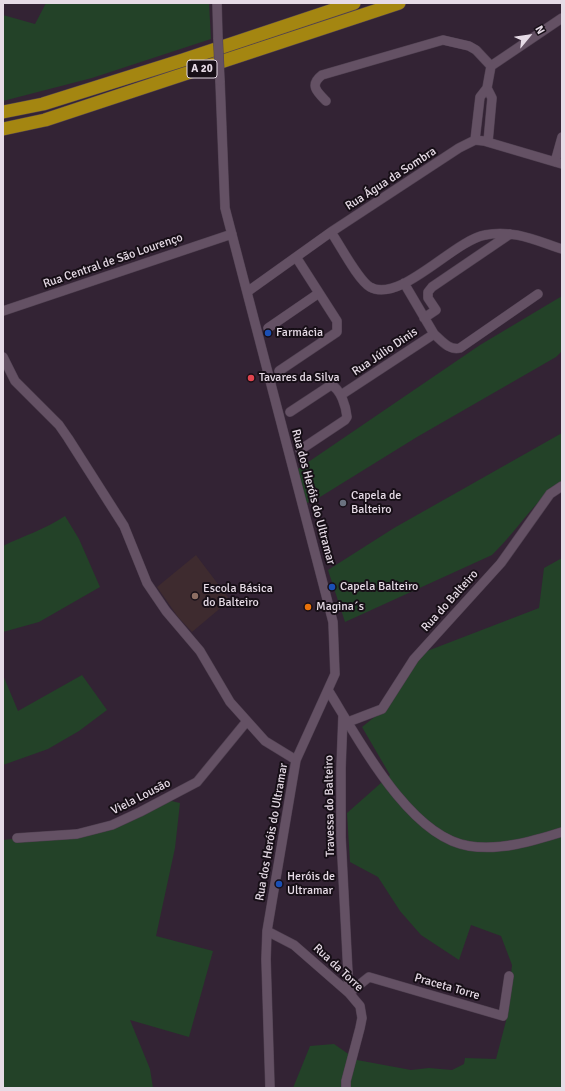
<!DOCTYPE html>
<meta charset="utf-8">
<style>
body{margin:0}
#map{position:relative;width:565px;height:1091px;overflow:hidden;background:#332334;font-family:Signika,sans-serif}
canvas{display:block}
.frame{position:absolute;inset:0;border:4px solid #e6dbe6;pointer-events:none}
.north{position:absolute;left:509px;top:16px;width:40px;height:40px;-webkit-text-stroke:3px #170f17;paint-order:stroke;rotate:61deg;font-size:11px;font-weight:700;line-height:16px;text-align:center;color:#e6dbe6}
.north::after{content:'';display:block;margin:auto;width:14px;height:18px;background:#e6dbe6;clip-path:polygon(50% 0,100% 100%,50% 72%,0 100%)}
</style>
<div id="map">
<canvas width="565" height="1091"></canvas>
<div class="frame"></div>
<div class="north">N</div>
</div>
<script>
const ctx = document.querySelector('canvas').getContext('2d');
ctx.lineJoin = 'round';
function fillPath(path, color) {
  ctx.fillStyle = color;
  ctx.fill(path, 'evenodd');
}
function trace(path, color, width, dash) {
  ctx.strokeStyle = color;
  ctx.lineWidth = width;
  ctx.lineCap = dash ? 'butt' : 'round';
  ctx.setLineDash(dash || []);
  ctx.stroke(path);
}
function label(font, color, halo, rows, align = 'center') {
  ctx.font = font + ' Signika,sans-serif';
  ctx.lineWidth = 4;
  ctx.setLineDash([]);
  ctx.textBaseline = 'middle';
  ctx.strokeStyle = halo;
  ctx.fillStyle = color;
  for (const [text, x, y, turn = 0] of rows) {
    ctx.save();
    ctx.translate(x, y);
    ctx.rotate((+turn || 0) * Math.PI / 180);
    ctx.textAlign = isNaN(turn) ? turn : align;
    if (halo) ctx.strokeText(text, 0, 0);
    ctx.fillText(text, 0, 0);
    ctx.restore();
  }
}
const education = new Path2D(`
 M196,555l34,45 -38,32 -14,-15 -21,-30z`);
const green = new Path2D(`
 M46,3h163l2,36 -119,39 -89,23v-86l32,9z
 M562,296v55l-6,6 -139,80 -97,60 -15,7 -7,-35 182,-124z
 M562,433v48c-30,22 -44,49 -70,74l-147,67 -17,-52 66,-42z
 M65,516l14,23 21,48 -61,35 -36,10v-86c20,-10 43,-17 62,-30z
 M562,558v530h-269l17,-42 24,-2 23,16 54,10 18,-2 23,2 12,-6 1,-6 31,1 10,-38 6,-56 -11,-29 -30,-11 -12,35 -38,-25 -21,-24 -22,-34 -28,-15 -3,-49 43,-38 -28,-48 20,-16 40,-58 117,-45 5,-40z
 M3,675l15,36 64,-36 25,35 -28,21 -31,18 -45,16z
 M163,799l17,4 -5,45 -19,88 57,15 -24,86 -59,-17 20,49 3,19h-150v-248l64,-7 40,-2 25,-10z`);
const minor = new Path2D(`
 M217,3l1,36
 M220,81l5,127 108,414 2,52 -39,86 -29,171 -1,28 4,129
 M487,88l5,10 -4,44
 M326,101c-9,-9 -17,-16 -4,-26l121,-35 26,6 7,4 15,16
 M475,140l5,-43 7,-9 4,-22 71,-48
 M555,162l7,-25
 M331,232c9,13 27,48 39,55 30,17 83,-46 115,-52 27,-6 52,6 77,14
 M247,292l84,-60 128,-84 16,-8 9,1 78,23
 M3,311l229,-77
 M424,318l12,-8 -8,-12v-6l4,-5 78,-53
 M268,328l51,-35
 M434,334c7,6 15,17 26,14l78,-54
 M3,357l12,24 44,44 9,13 56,88 23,57 19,28 34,40 30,51 35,39 31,19
 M279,371l58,-39v-11l-41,-64
 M341,395l93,-61 -30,-51
 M290,412l41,-27c10,4 15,22 16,32l-2,3 -45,30
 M328,690c30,48 81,147 141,156 31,5 64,-5 93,-14
 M343,715l-2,53v69l8,156
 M348,722l34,-13 32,-50 87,-96 49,-69 12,-8
 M17,838l60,-4 35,-9 28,-13 57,-30 50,-61
 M267,931l27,14 55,48 11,13 2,12 -2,10 -14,53v7
 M349,993l20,-16 134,39 6,-40`);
const highway = new Path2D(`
 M3,112l40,-8 140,-44 171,-57
 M3,129l42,-9 354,-117`);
const minorBridge = new Path2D(`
 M218,39l2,42`);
const markers = [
 [268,333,4,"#1a4fb4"],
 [251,378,4,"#e0444e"],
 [343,503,4,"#6b7280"],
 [332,587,4,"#1a4fb4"],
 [195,596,4,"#8d6e63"],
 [308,607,4,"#e8710a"],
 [279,884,4,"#1a4fb4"]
];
const shields = [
 [202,69,30]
];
const shieldNames = [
 ["A 20",202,69]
];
const streetNames = [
 ["Rua Água da Sombra",391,179,-33],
 ["Rua Central de São Lourenço",113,261,-19],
 ["Rua Júlio Dinis",385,352,-34],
 ["Rua dos Heróis do Ultramar",313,497,75],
 ["Rua do Balteiro",450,601,-48],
 ["Viela Lousão",141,797,-27],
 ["Travessa do Balteiro",330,806,-91],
 ["Rua dos Heróis do Ultramar",272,832,-80],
 ["Rua da Torre",338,968,43],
 ["Praceta Torre",447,987,16]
];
const poiNames = [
 ["Farmácia",276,333],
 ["Tavares da Silva",259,378],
 ["Capela de",351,496],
 ["Balteiro",351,510],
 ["Capela Balteiro",340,587],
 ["Escola Básica",203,589],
 ["do Balteiro",203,603],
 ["Magina´s",316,607],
 ["Heróis de",287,877],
 ["Ultramar",287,891]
];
fillPath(education, '#3e2b2f');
fillPath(green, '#234228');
trace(minor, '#504151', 10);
trace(highway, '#504151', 14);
trace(minor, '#645164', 9);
trace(highway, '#a48611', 13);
trace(minorBridge, '#504151', 10, []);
trace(minorBridge, '#645164', 9);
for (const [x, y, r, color] of markers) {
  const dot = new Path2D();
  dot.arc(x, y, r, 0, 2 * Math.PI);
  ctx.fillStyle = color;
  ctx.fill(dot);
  trace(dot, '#170f17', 1.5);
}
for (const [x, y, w] of shields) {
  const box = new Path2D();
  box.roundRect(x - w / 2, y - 9, w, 18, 3);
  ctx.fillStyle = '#170f17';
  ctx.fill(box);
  trace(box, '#e6dbe6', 1);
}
label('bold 11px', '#e6dbe6', null, shieldNames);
label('12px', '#e6dbe6', '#170f17', streetNames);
label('12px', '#e6dbe6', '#170f17', poiNames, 'left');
</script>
